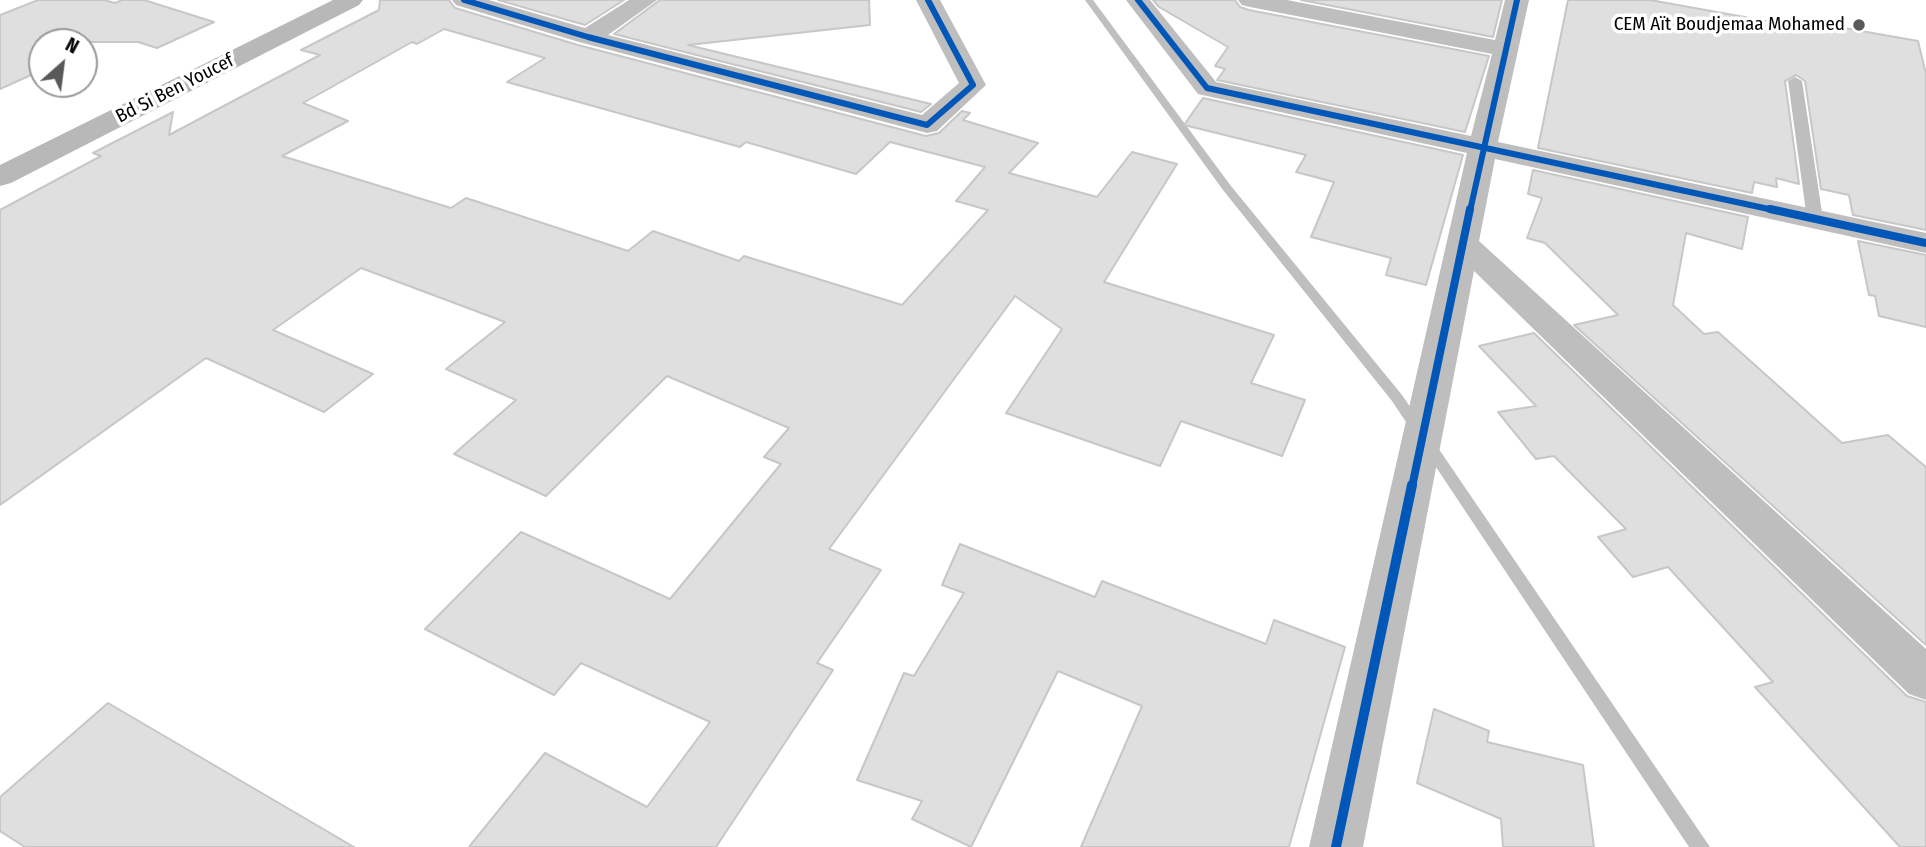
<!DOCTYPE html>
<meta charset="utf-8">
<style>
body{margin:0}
#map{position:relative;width:1926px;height:847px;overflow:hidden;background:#fff;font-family:"Fira Sans Condensed",sans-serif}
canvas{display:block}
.north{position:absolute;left:28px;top:28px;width:70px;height:70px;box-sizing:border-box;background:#fff;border:2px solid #999;border-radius:50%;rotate:28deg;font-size:19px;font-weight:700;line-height:28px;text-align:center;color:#000}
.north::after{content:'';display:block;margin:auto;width:24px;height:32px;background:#595959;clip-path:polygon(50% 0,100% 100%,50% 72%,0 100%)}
</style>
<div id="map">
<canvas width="1926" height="847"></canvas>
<div class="north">N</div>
</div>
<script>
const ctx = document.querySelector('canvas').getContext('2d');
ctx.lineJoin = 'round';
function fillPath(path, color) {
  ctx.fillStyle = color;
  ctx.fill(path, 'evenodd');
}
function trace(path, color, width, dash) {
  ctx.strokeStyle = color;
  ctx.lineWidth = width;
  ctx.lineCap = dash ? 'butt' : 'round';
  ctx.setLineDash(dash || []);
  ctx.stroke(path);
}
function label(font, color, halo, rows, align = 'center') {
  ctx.font = font + ' "Fira Sans Condensed",sans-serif';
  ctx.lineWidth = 7;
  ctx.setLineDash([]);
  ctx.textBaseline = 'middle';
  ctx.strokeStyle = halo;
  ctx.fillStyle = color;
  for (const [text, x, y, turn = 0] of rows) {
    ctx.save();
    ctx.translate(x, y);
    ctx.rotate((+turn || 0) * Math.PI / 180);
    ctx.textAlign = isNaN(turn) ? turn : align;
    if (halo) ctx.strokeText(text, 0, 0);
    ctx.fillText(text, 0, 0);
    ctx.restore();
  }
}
const stream = new Path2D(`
 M1085,0h8l138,186 171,209 308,452h-21l-297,-446 -169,-211z`);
const building = new Path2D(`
 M38,0h66l11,3 7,-3h22l70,22 -57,26 -19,-6h-96v28l-42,19v-74z
 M380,0h69l6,8 123,37 348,91 13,-3 23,-22 8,2 -7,7 75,23 -29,30 88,24 35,-45 45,12 -73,118 170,53 -23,48 54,17 -23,56 -101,-35 -21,45 -154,-53 56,-84 -47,-33 -186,253 52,21 -64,93 16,7 -117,177h-247l76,-94 102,54 63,-85 -129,-59 -27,32 -129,-66 96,-97 149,67 111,-135 -17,-7 25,-29 -122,-52 -121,120 -92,-42 62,-54 -70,-31 59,-47 -144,-54 -88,62 100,44 -49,38 -118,-54 -206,147v-295l101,-54 -8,-3 80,-41 -4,23 151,-80 -19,-5 78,-40zM444,29l101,29 -38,24 233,65 6,-5 110,32 34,-32 95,25 -29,34 32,9 -86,95 -158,-49 -5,5 -86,-30 -25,20 -162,-53 -15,10 -169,-52 66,-35 -45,-18 109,-61 5,2z
 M498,0h126l-39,25z
 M660,0h209l1,25 -182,20 243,59 -10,8 -307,-78z
 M1153,0h82l5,7 9,3 240,46 -24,76 -248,-52 8,-11 -10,-3 13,-19 -69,-40z
 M1301,0h201l-9,37z
 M1568,0h82l178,32 -1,-7 91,16 8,33v156l-73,-15 -4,-20 -28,-6 -16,-108 -9,-6 -11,6 14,103 -23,-6 1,9 -23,-5 -2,11 -214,-45z
 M1203,98l260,57 -37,130 -40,-10 5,-17 -80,-21 23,-55 -38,-10 10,-17 -122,-30z
 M1533,170l215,47 -6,32 -56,-16 -13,72 31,29 14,-2 124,111 46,-8 38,32v178l-352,-320 44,-10 -73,-72 -18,-5 15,-40 -14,-4z
 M1858,241l68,14v72l-47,-11 -4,-20 -6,-1z
 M1534,333l373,363 19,6v145h-26l-145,-160 18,-5 -105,-115 -35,10 -35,-40 28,-8 -72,-73 -18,3 -38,-47 38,-6 -57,-60z
 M960,544l135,53 7,-16 164,63 8,-24 71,27 -56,200h-208l61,-141 -84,-35 -87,176 -59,-28 10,-18 -65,-21 47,-107 10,3 50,-83 -22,-8z
 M108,703l246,144h-329l-25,-16v-34z
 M1434,709l55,22 -2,11 96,23 11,82h-91l-2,-28 -84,-36z`);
const lane = new Path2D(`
 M1795,77l7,4 21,138 -8,5 -8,-5 -19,-138z`);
const street = new Path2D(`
 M452,0h37l96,28 44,-28h28l-49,35 314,80 37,-32 -43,-83h24l46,85 -49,46 -10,2 -348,-91 -123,-37z
 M1126,0h24l66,82 255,54 21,-82 -242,-47 -8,-2 -4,-5h49l208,40 10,-40h24l-31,142 428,91v20l-431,-94 -16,82 447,408v51l-17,-6 -435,-423 -111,576h-54l158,-694 -269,-59z`);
const secondary = new Path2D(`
 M333,0h30l-4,5 -348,178 -11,3v-21z`);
const cyclewayFar2 = new Path2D(`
 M464,0l124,37 339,88 46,-40 -45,-85
 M1138,0l69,88 571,123
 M1470,211l47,-211`);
const cyclewayFar1 = new Path2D(`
 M1770,209l156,34
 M1412,487l58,-278`);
const cycleway = new Path2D(`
 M1336,847l76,-362`);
const markers = [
 [1859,25,7,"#595959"]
];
const farPoinames = [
 ["CEM Aït Boudjemaa Mohamed",1845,25]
];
const farStreetnames = [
 ["Bd Si Ben Youcef",175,89,-27]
];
fillPath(stream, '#bfbfbf');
fillPath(building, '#dfdfdf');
trace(building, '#c7c7c7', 2);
fillPath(lane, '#bebebe');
fillPath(street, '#bebebe');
fillPath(secondary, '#b8b8b8');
trace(cyclewayFar2, '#0057b8', 6);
trace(cyclewayFar1, '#0057b8', 8);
trace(cycleway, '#0057b8', 10);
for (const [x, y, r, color] of markers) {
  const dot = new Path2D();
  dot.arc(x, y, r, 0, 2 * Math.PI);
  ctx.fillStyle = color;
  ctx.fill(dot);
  trace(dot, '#fff', 2.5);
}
label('19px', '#000', '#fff', farPoinames, 'right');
label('19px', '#000', '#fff', farStreetnames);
</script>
